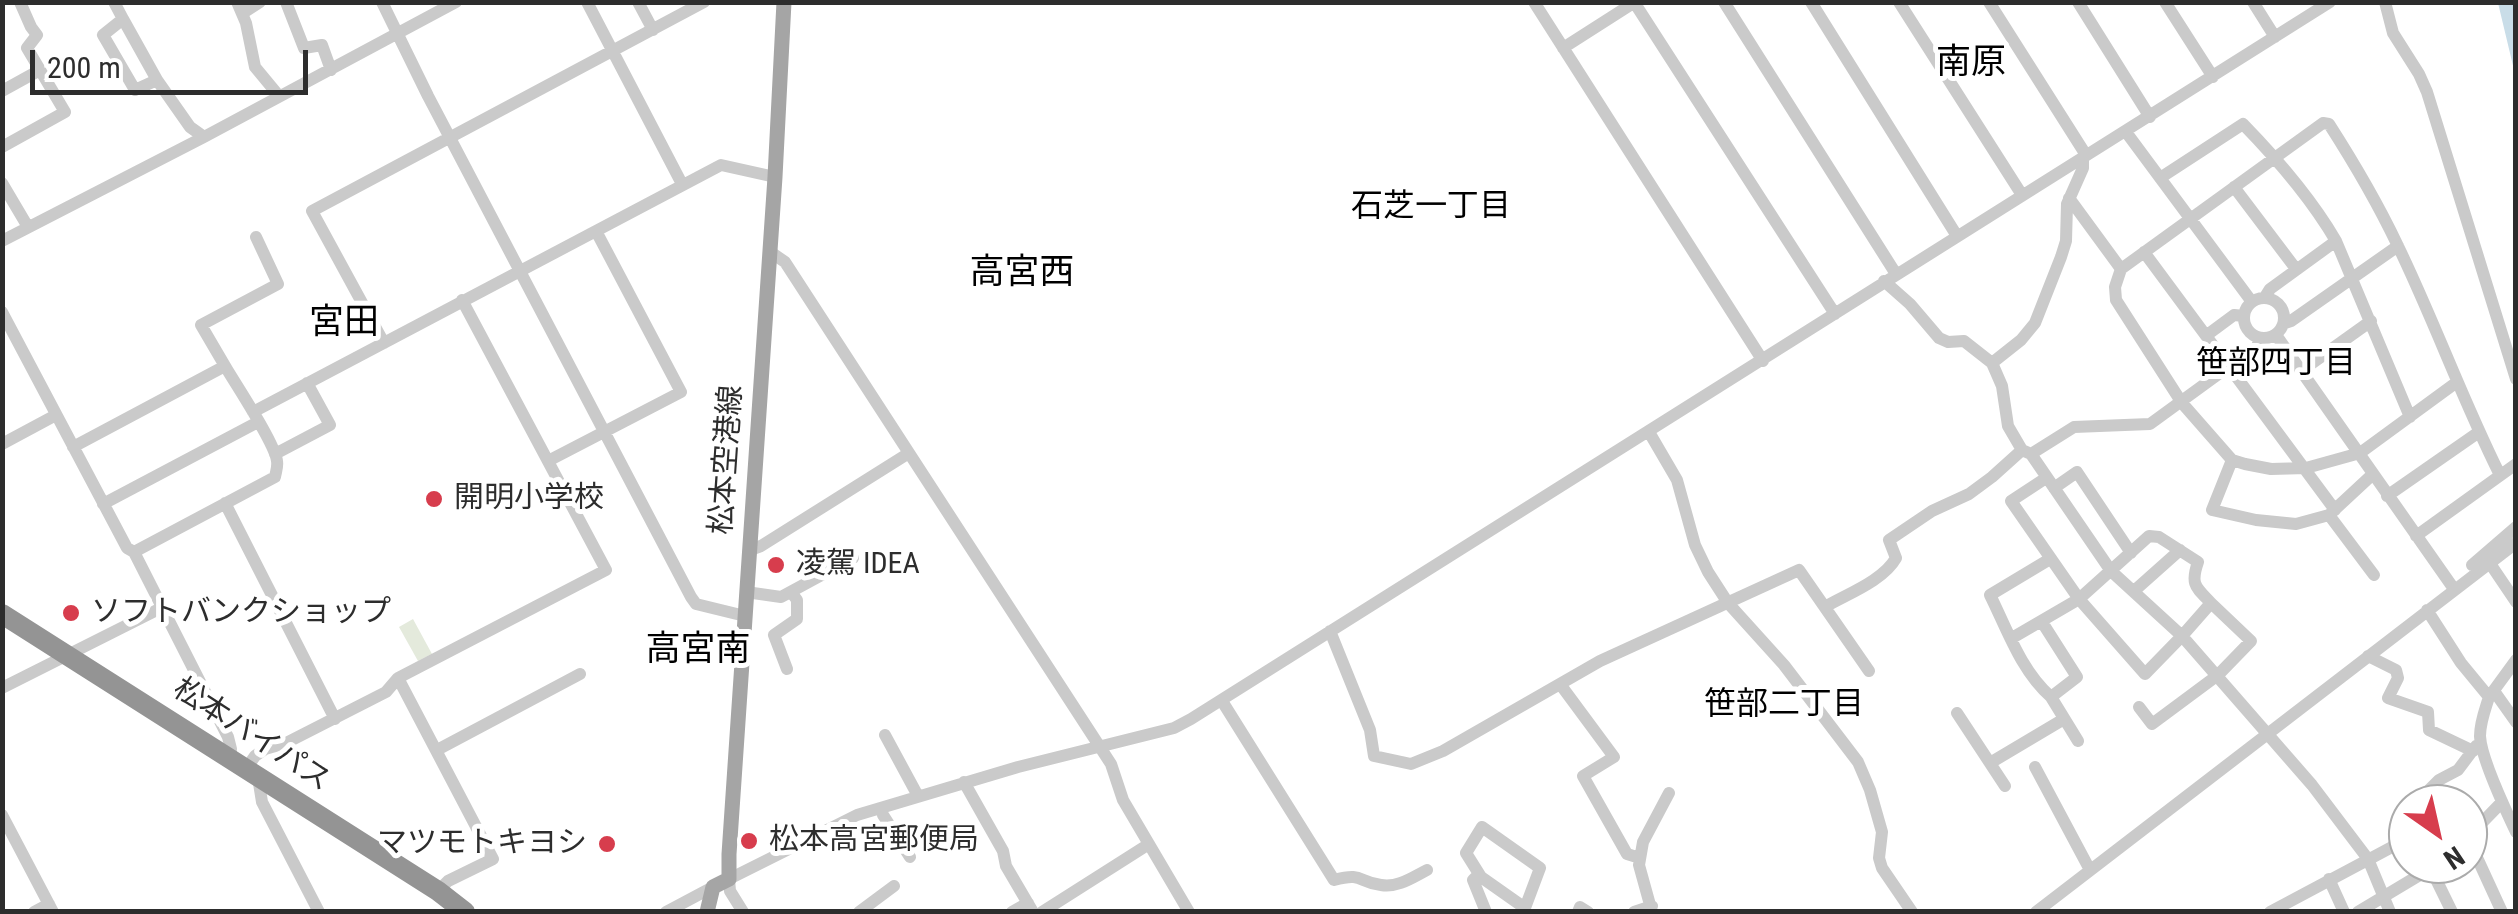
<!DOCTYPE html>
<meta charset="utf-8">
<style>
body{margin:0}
#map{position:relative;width:2518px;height:914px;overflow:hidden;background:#fff;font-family:"Roboto Condensed",sans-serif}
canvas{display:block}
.frame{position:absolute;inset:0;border:5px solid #2d2d2d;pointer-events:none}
.north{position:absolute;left:2388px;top:784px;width:100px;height:100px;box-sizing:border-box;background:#fff;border:2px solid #ababab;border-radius:50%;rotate:146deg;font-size:28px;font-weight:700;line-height:40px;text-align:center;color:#2d2d2d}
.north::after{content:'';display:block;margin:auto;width:35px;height:45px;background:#d73d4d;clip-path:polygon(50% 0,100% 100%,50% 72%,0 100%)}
.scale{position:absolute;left:30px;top:50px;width:278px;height:45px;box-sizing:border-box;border:5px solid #2d2d2d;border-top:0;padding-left:12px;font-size:30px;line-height:35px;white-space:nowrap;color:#2d2d2d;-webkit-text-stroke:8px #fff;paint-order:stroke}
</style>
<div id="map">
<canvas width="2518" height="914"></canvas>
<div class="frame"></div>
<div class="north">N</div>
<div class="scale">200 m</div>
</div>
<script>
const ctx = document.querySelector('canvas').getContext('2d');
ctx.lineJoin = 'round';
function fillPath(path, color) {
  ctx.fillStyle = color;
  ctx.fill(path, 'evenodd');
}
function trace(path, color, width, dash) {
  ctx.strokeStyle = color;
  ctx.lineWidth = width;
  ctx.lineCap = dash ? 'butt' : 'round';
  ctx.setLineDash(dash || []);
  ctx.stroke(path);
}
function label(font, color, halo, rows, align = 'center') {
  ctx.font = font + ' "Roboto Condensed","Noto Sans JP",sans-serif';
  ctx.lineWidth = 10;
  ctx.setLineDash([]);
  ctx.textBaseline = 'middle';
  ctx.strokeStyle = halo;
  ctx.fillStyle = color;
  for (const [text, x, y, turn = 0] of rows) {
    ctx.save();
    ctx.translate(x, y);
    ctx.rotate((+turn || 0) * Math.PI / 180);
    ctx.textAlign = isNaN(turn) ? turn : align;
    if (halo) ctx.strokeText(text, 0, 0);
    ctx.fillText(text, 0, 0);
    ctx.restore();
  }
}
const green = new Path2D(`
 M413,619l19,35 -14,7 -19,-34z`);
const water = new Path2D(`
 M2498,3h17v73v-2z`);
const minor = new Path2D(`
 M114,2l9,17 -20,16 32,55 22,-10 33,47 14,10
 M237,2l9,21 9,44 24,29
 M286,2l18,46 18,-3 9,25
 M382,2l46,94 263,501 5,7 49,12
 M587,2l95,182
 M638,2l15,28
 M1534,2l229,359
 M1634,2l201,312
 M1724,2l172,272
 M1811,2l146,234
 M1899,2l123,193
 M1989,2l97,153
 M2078,2l72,115
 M2165,2l48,75
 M2253,2l22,35
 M2385,2l8,31 26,41 8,18 89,287
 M243,13l17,-11
 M123,19l34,61
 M1563,48l72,-46
 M2,91l38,-21
 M2126,132l126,170
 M2,147l63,-35 -38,-64 10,-13 -6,-8 -11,-25
 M2160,178l83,-54c35,36 68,74 93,117l74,176
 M2,183l26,44
 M2234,187l62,82
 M2069,198l52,71
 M2,241l202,-104 252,-135
 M769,251l16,11 326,502 12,36 66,112
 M2144,252l191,258
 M1884,281l26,23 29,34 9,4 16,-1 28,22 10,23 6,40 14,24
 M2265,297l5,-8 66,-48
 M2244 318a20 20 0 1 1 40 0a20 20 0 1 1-40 0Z
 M2,312l125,236 7,4 94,185 3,12 -1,10
 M2285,323l6,-2 107,-75
 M2207,335l27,-20 10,1
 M2276,335l178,254
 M384,343l-72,-132 392,-209
 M1992,363l29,-23 14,-17 26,-66 5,-16 1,-37 16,-36v-10
 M225,366l-24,-41 77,-41 -22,-47
 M2301,371l70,-50
 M2457,382l-97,71 -54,15 -35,1 -26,-5 -13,-4 -50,-57 -66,-103 -1,-13 6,-18 202,-146 6,1c25,39 48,78 68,120 37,76 65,155 103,231
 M253,412l468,-247 54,12
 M1649,432l28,48 18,65 13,27 20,31 56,62 74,97 12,28 12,42 -3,26 3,10 30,44
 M2,444l54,-29
 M73,447l152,-81c11,19 50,77 52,95 1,6 -1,10 -2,16l-141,75
 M275,454l55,-29 -23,-42
 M2031,454l80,117 71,65 -37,38 -66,-75 -68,-98 35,-23
 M2232,460l-20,50 44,10 40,4 33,-9 45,60
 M548,461l133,-69 -85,-161
 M2054,488l23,-16 54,81
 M2387,496l92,-64
 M225,503l110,216
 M103,504l155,-82
 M2331,513l42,-39
 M2416,536l100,-72
 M750,550l11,-4 148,-93
 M2050,559l-60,36c17,34 31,76 61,102
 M2489,562l27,40
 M2472,565l44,-38
 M2134,591l46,-41
 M746,592l35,5 72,-39
 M1825,607c22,-13 58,-26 71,-49l-7,-18 43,-29 37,-17 23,-17 30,-27 9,4 43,-27 76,-3 107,-78 4,-7
 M2427,610l34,53 28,34c-4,13 -9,25 -9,39 1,21 26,75 36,96
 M2042,622l35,55 -26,20 27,44
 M1330,631l40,99 4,26 37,8 32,-13 157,-90 199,-91 70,101
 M2012,638l67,-39 70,-63 10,1 39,25c-8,23 -2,25 13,41
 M2368,656l28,14 2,8 -10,20 40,14 1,18 44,21
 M787,669l-13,-34 23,-16v-19l-6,-8
 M398,678l95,181 -45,22 -10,10
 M1560,684l54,73 -31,19 44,78 13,4
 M2,688l159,-80
 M2494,691l22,31
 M2489,697l27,-37
 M1222,701l112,179c30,-8 23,2 47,5 17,3 32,-8 46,-15
 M2139,707l13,17 66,-49 33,-34 -40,-38 -29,33 130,149 56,74 22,53
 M1957,713l48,73
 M885,735l33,61
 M437,750l143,-76
 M1990,763l74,-44
 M2035,767l55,103
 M246,769l9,-13 10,-7 21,-6 100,-51 12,-14 208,-108 -144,-270
 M258,777l4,25 57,110
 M964,782l39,69 3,15 27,46
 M2415,804l24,-24 19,-10 18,-24
 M2,815l51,97
 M883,815l27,42
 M2468,837l34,-35
 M2468,838l34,74
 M2431,869l21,43
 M1479,874l-6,6 13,32
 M2329,879l15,33
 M34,912l15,-8
 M666,912l47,-25
 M743,912l-13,-21 -1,-12 128,-64 161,-48 156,-39 17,-9 1139,-717
 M859,912l35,-26
 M1012,912l16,-9
 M1042,912l107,-68
 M1524,912l1,-4 15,-40 -58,-41 -16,26 15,24 44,31
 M1578,912l2,-5 8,5
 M1634,912l18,-6
 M1652,912l-13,-47 4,-23 26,-49
 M2036,912l480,-369
 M2270,912l122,-65c9,-9 8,-23 16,-34
 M2358,912l80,-48`);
const major = new Path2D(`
 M707,912l6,-25 16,-8v-25l46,-677 9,-175`);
const highway = new Path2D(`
 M2,614l436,277 27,21`);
const markers = [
 [434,499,10,"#d73d4d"],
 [776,565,10,"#d73d4d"],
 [71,613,10,"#d73d4d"],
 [749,841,10,"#d73d4d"],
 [607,844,10,"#d73d4d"]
];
const streetNames = [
 ["松本空港線",728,460,-86],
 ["松本バイパス",251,736,33]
];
const poiNames = [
 ["開明小学校",454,499],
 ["凌駕 IDEA",796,565],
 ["ソフトバンクショップ",91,613],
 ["松本高宮郵便局",769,841],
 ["マツモトキヨシ",587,844,"right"]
];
const neighbourhoodNames = [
 ["石芝一丁目",1431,208],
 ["笹部四丁目",2276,365],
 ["笹部二丁目",1784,706]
];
const quarterNames = [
 ["南原",1971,64],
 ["高宮西",1022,274],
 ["宮田",344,324],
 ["高宮南",698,651]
];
fillPath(green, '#e4eadc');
fillPath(water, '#c9dde8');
trace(minor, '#cacaca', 12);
trace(major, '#a5a5a5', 15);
trace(highway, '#949494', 20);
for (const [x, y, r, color] of markers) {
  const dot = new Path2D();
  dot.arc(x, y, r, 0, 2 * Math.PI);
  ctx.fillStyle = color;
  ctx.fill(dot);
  trace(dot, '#fff', 4);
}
label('30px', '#2d2d2d', '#fff', streetNames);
label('30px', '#2d2d2d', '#fff', poiNames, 'left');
label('32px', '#000', '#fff', neighbourhoodNames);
label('35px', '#000', '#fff', quarterNames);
</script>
